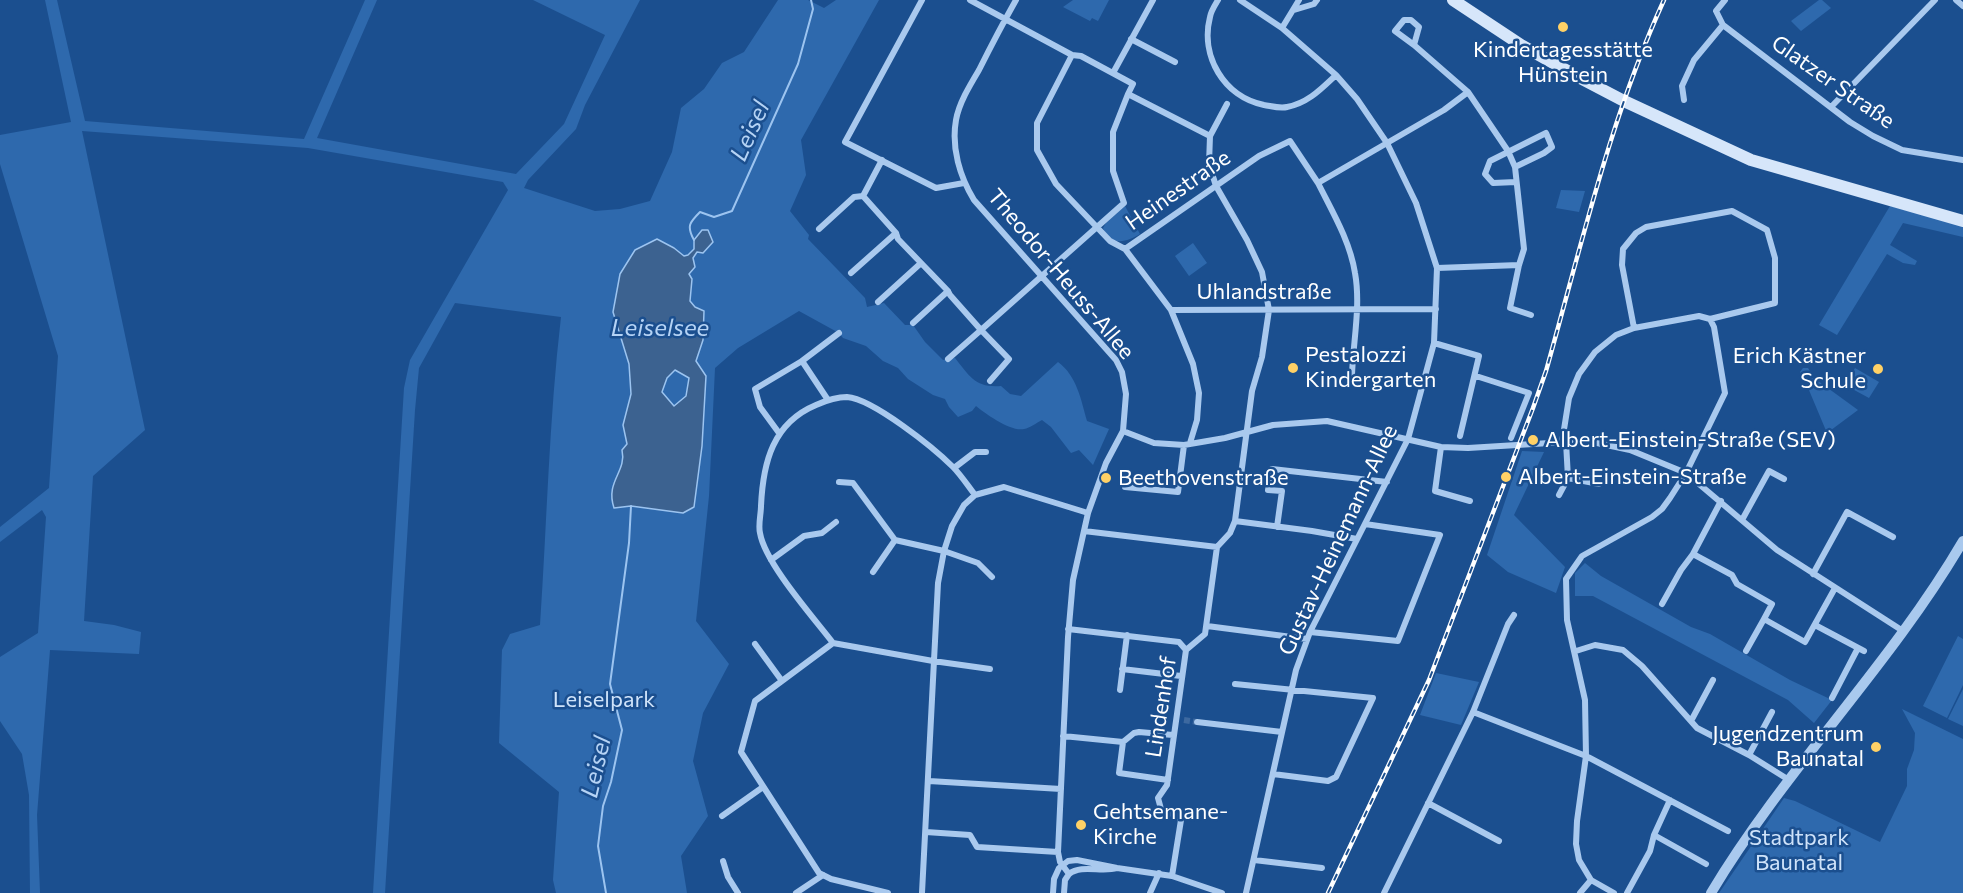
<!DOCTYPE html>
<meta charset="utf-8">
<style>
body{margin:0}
canvas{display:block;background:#1b4f8f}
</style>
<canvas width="1963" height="893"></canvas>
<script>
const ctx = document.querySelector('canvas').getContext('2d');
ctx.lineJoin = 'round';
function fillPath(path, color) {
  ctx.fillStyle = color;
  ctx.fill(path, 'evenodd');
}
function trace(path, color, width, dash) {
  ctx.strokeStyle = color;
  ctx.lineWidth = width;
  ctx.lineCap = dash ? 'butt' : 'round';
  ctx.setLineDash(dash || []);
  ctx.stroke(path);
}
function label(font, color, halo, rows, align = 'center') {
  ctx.font = font + ' Commissioner,sans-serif';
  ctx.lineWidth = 5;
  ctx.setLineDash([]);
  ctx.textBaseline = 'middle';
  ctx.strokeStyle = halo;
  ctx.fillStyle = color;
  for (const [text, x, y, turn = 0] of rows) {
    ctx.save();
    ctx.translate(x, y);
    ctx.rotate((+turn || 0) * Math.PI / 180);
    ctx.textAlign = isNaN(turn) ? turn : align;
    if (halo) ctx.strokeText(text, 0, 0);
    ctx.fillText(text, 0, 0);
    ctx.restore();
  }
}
const green = new Path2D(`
 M45,0h12l28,121 219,18 61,-139h12l-60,138 199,36 48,-50 41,-89 -72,-35h107l-55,105 -9,24 -48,51 -4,8 71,23 25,-2 30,-8 22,-49 9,-44 23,-19 18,-26 22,-11 34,-52h30l16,8 12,-8h43l-78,140 5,35 -16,36 19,24 -1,4 57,59 2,9 17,-4 21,22h8l12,17 18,18 12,-2c15,19 21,30 46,28l9,8 11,2 37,-34c19,14 23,38 29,59l22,8 -16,36 -14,-15 -8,3 -20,-26 -9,-7c-6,3 -12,8 -18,9 -13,3 -38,-15 -48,-23l-4,5 -14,6 -9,-10 -4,-8 -12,-4 -25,-16 -10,-11 -15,-7 -17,-15 -23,-8 -4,-5 -40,-22 -61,37 -23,20 -6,128 -13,125 33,43 -26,49 -10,48 15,55 -27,40 6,37h-131l-3,-13 6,-88 -60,-49 3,-93 8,-16 30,-9c7,-102 9,-206 21,-308l-106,-14 -36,65 -4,42 -30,483h-12l31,-505 6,-28 98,-170 -5,-8 -195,-34 -226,-17 63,299 -52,46 -9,145 30,4 27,7 -2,22 -89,-4 -13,165 3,78h-10l-1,-98 -7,-41 -22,-33v-64l38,-24 8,-116 -4,-7 -42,32v-15l49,-39 9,-132 -58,-192v-29l71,-13z
 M1073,0h36l-11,21 -6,-3 -2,3 -27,-14z
 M1819,0h3l9,8 -30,23 -10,-10z
 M1561,190l24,1 -6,21 -23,-4z
 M1125,206l15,28c-13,8 -30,13 -37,-6l3,-5z
 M1890,206l73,19v12l-60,-14 -13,22 27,16 -2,4 -12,-2 -16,-9 -50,81 -18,-10z
 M1193,243l14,20 -18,13 -14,-20z
 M1803,368h5l6,10 44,32 -31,23 -21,-50 -6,-11z
 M1855,368l24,14 -10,16 -24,-13z
 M1522,451l22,1 -30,63 51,52 -9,26 -48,-21 -21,-17z
 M1585,563l16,13 90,51 19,7 80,46 42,20 -18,23 -26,-23 -195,-104h-18v-23z
 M1958,636l5,3v46l-16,33 -24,-12z
 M1436,673l43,9 -18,43 -41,-10z
 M1963,689v37l-15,-7z
 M1902,709l61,30v154h-244l65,-95 11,3 85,41 27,-56v-17l7,-19 1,-17z`);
const water = new Path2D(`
 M702,230h6l5,12 -10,11 -6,-1 -4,6 2,9 -6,7 3,5 -2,22 5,6 9,4 -1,29 -7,21 10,15 -4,70 -8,61 -11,6 -52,-7 -17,2c-9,-27 13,-36 8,-58l5,-6 -4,-19 8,-31 -2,-30 -16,-52 7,-38 15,-24 22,-11 17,9 10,8 4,-1 6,-6v-9zM675,370l14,8 -3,18 -12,10 -12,-14 5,-14z`);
const stream = new Path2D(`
 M694,240c-8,-14 -4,-18 6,-28l14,5 18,-6 66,-147 15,-55 -2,-9
 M606,893l-8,-47 5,-40 8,-24 11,-52 -12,-46 19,-141 2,-37`);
const minorTunnel = new Path2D(`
 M1184,720l13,2`);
const minor = new Path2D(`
 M922,0l-77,142 91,46 28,-5
 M970,0l102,55 9,1 52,28 -5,10 82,42
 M1016,0c-13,23 -25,46 -37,70 -9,15 -20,33 -23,50 -5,28 4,57 18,80l142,160 6,12 4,22 -3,37 -17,32 -18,50 -15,67 -5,57 -10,215 2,10 9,12
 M1218,0c-3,5 -7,11 -8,17 -10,39 14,80 54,88 7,1 16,4 23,2 21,-4 34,-18 49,-32
 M1240,0l42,28 54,47 21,24 30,44 29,60 21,65 -3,75 -26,96 -98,193 -14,38 -50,223
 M1956,0l7,6
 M1294,10l20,-6 3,-4
 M1723,25l127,97 23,14 29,14 61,10
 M1282,28l17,-28
 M1131,39l44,23
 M1414,45l-19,-14 9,-11h7l8,7 -5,18 54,47 40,59 7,16
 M1072,55l-35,68v27l19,34 54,57 15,8 46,61 22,54 6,29 -2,27 -7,23
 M1113,73l40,-73
 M1684,100l-2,-14 12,-26 29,-35 -7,-14 9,-11
 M1831,107l104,-107
 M882,160l-19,36 33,37 2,6 50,52 2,4 31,35 143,-127 -11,-32v-39l15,-38
 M1516,182l-23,1 -8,-9 5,-13 56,-28 6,14 -8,6 -29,14 9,82 -5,16
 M1318,183c14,28 32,58 37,90 6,33 -2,69 -3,102
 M819,229l35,-32 9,-1
 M1125,249l134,-93 31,-15 28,42 126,-73 24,-18
 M1437,268l82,-3 -9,43 21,7
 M851,273l45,-40
 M878,302l43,-39
 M1171,310l265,-1
 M913,323l35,-32
 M1634,328l-12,-63 1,-16 13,-16 10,-6 86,-16 35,19 8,28v45l-65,16
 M1434,343l45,13 -19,80
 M948,359l33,-29 28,29 -19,22
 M802,361l37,-28
 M1476,376l53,17 -18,45
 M1123,431l31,12 30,2 41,-7 48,-13 54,-4 114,26 27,1 98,-6 31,1 33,7 56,23 91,77 126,81
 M779,433l-19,-26 -5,-18 47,-28 26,39
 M1562,442l7,-44 10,-24 16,-22 21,-17 18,-7 65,-12 11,3 4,8 11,66 -39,80 -16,25 -8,11 -10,8 -70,39 -16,23 1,41 18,80 1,56 -9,65 -1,23 3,16 12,20 23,13
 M1566,442l2,36 31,6
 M1441,447l-6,44 35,10
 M954,468l21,-16h11
 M839,482l14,1 42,57 49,11 34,12 14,14
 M1125,487l53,5 6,-47
 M975,495c-7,-9 -14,-20 -22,-28 -19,-19 -80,-68 -106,-70 -10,0 -22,4 -31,8 -43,18 -53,57 -55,101 0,8 -3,19 -1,27 5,30 53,84 73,110l100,18 57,8
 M1559,495l9,-17
 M1721,501l-28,53 39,21 5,9 35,20 -8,15 41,23 30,-54
 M1742,520l27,-49 15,8
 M1235,521l77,10 45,8
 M1277,527l5,-36 -14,-1 4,-21 115,13
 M1084,531l133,16
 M771,560l33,-24 18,-3 14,-11
 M873,572l22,-32
 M1813,574l34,-62 46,25
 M1662,604l19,-34 12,-16
 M1815,625l49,26
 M1207,626l100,13
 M1068,629l111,13 7,8
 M1310,632l88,9 42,-106 -75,-11
 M833,643l-78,58 -14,51 78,121 12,6 57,14
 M755,644l27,37
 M1576,651l19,-6 28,5 19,16 55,62 52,27 40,25
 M1746,651l18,-32
 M1122,669l59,7
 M1235,684l138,14 -37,79 -8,4 -55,-7
 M1120,690l7,-55
 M1832,698l26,-50
 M1473,712l113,44 142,75
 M1691,721l22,-41
 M1197,722l85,10
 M1063,736l60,6 11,-9 5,-1 34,3
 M1123,742l-4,31 49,7
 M1749,755l23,-43
 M929,781l132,8
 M1428,803l71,38
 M722,816l41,-29
 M926,832l44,3 7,12 81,5
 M1654,835l52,29
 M1254,860l68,8
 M723,861l5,16 10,16
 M1069,874c13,-10 33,-1 48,-6
 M1172,876l9,-56 -2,-3 -18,-8 -3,-11 9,-13 19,-135 19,-16 12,-87 13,-14 5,-12 17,-130 10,-34 7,-47 -7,-38 -15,-32 -31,-54 -7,-22 1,-28 17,-32
 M796,893l27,-18
 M922,893l16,-310 6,-32 8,-25 12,-21 11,-10 29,-8 84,26
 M1053,893l1,-14 5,-11 9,-7 9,-1 40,8 55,8 50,17
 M1064,893l1,-13 4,-6
 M1150,893l9,-20
 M1384,893l89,-181 35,-88 6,-9
 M1580,893l11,-13
 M1627,893l23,-42 4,-16 16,-35`);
const tertiary = new Path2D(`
 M1711,893c74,-124 179,-227 252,-352`);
const secondary = new Path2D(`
 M1453,0l68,45 61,34 42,22 127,59 212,61`);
const rail = new Path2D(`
 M1328,893l101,-213 104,-272 13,-37c35,-124 64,-253 118,-371`);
const markers = [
 [1563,27,6,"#ffd166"],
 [1293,368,6,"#ffd166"],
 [1878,369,6,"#ffd166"],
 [1533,440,6,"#ffd166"],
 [1506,477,6,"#ffd166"],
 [1106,478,6,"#ffd166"],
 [1876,747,6,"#ffd166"],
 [1081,825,6,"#ffd166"]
];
const poiNames = [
 ["Kindertagesstätte",1563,50,"center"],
 ["Hünstein",1563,75,"center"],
 ["Pestalozzi",1305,355],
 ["Kindergarten",1305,380],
 ["Erich Kästner",1866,356,"right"],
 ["Schule",1866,381,"right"],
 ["Albert-Einstein-Straße (SEV)",1545,440],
 ["Albert-Einstein-Straße",1518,477],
 ["Beethovenstraße",1118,478],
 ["Jugendzentrum",1864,734,"right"],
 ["Baunatal",1864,759,"right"],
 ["Gehtsemane-",1093,812],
 ["Kirche",1093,837]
];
const streetNames = [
 ["Glatzer Straße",1833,82,35],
 ["Heinestraße",1178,190,-35],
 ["Theodor-Heuss-Allee",1061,274,50],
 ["Uhlandstraße",1264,292],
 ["Gustav-Heinemann-Allee",1338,540,-65],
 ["Lindenhof",1161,707,-81]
];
const parkNames = [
 ["Leiselpark",604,700],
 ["Stadtpark",1799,838],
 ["Baunatal",1799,863]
];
const waterNames = [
 ["Leisel",750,131,-66],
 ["Leiselsee",660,328],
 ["Leisel",596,767,-77]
];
fillPath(green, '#2e69ad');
fillPath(water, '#3c6290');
trace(water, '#9cc4f0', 1.5);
trace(stream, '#9cc4f0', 2);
trace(minorTunnel, '#3d69a0', 6, [6, 3]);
trace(minor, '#a9c9ee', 6);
trace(tertiary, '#a9c9ee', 10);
trace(secondary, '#d6e6fa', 12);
trace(rail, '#fff', 4.5);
trace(rail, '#1b4f8f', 2, [7]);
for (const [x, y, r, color] of markers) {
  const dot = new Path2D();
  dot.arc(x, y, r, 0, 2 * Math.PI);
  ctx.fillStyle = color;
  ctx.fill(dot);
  trace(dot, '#1b4f8f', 2);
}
label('22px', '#fff', '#1b4f8f', poiNames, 'left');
label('22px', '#fff', '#1b4f8f', streetNames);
label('22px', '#cfe3fa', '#1b4f8f', parkNames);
label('italic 24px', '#b5d3f5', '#1b4f8f', waterNames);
</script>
